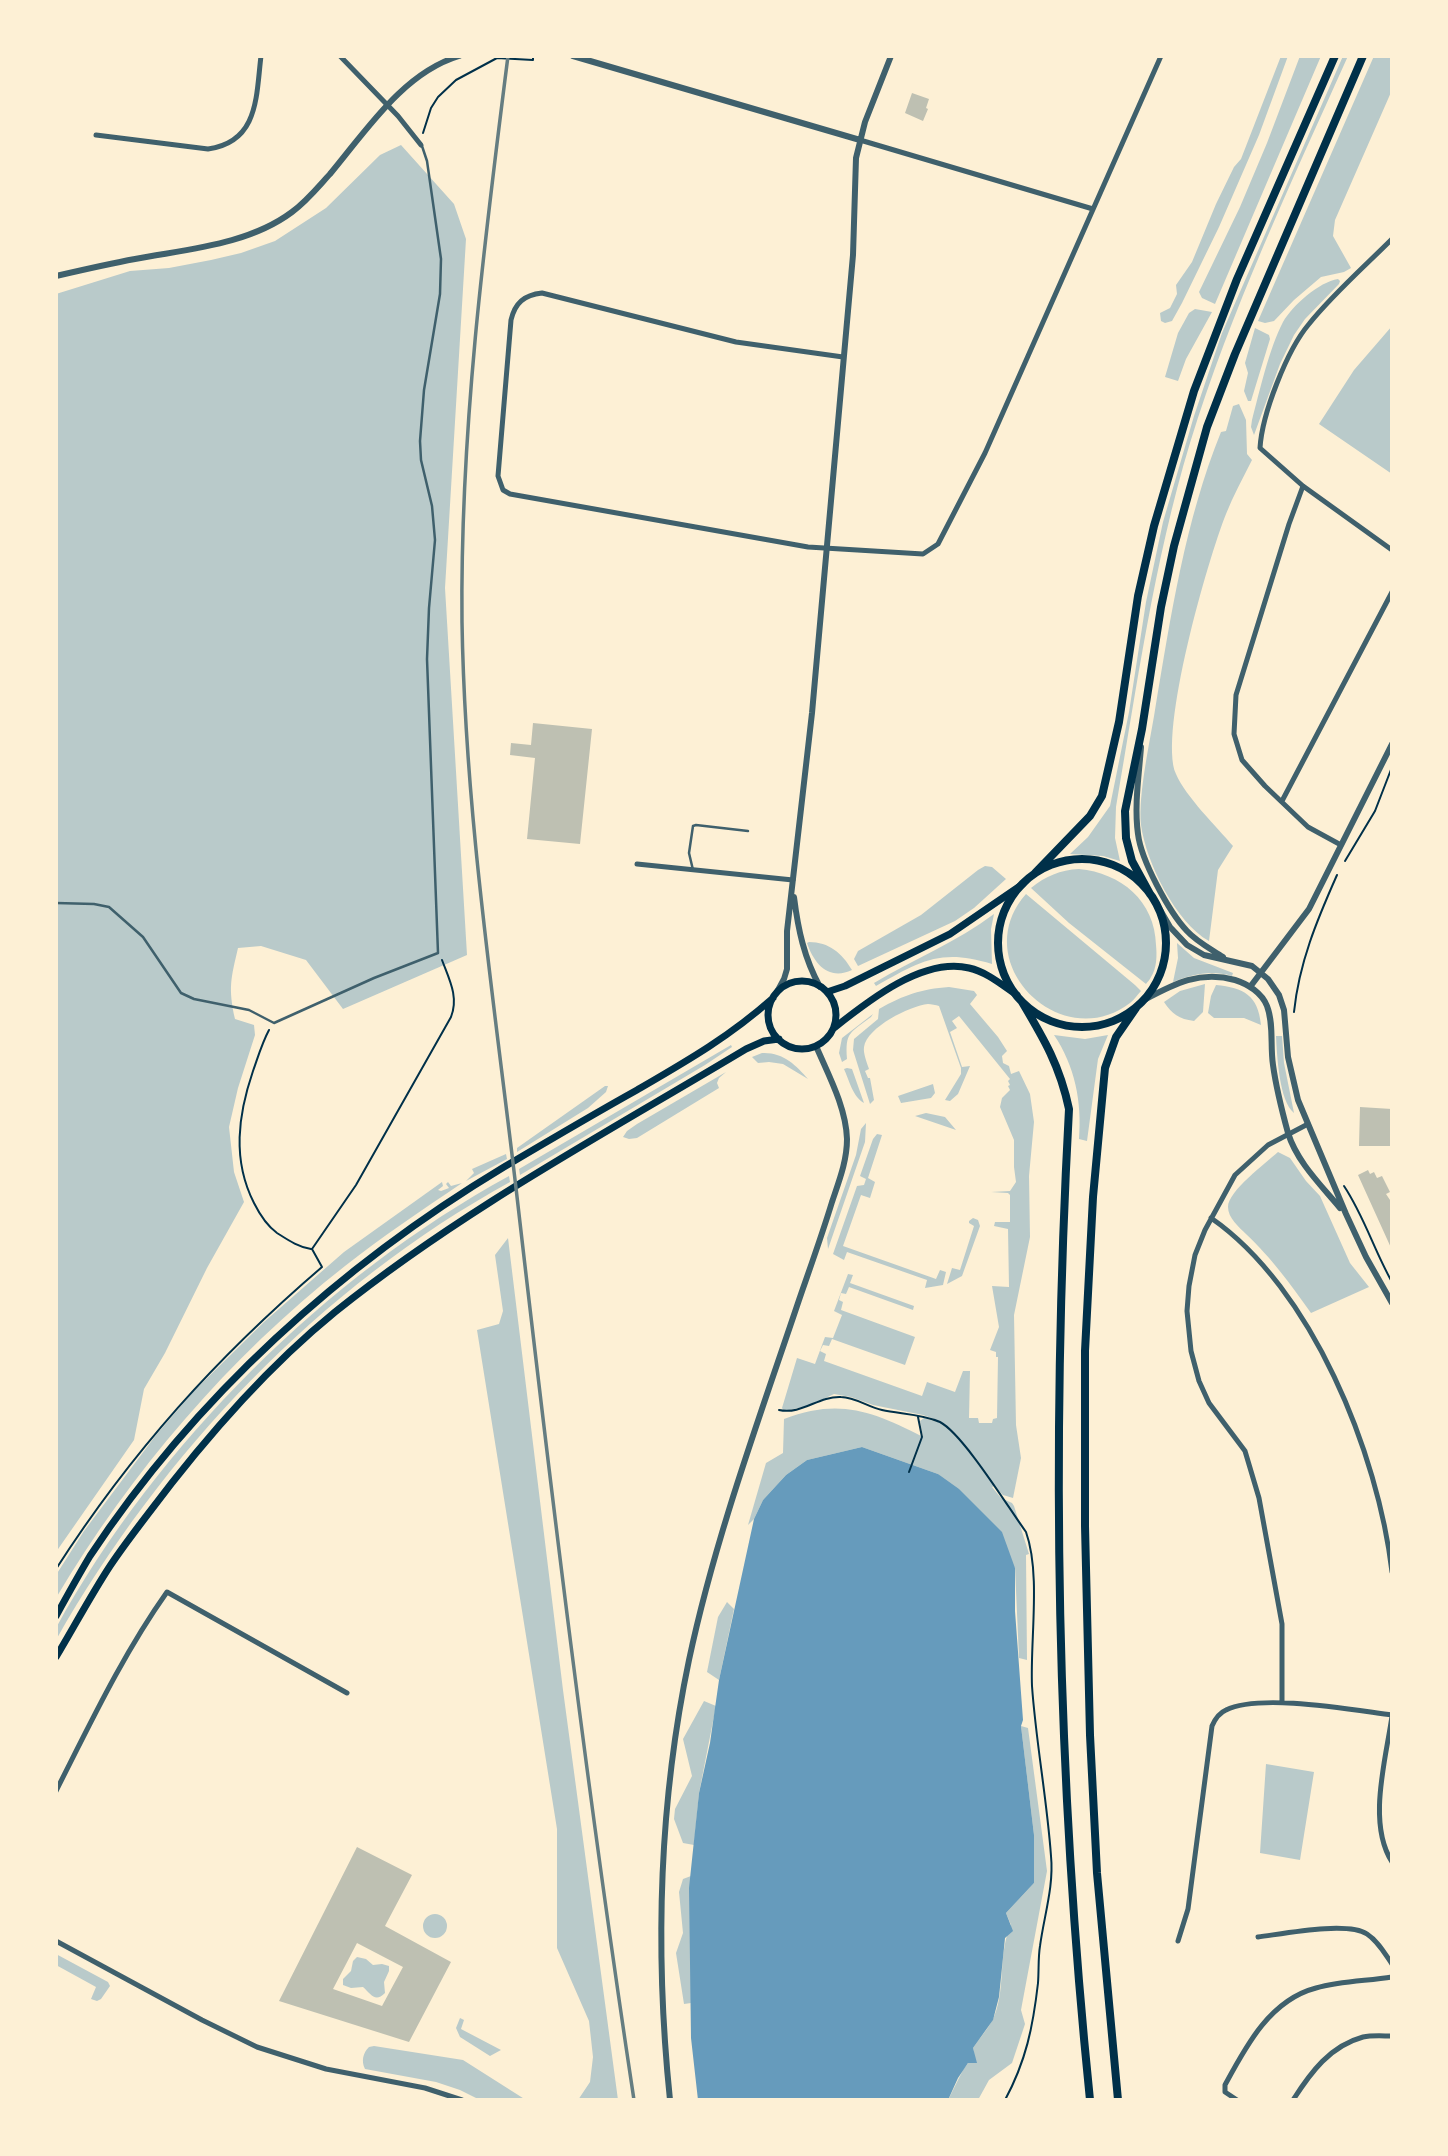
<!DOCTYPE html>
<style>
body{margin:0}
#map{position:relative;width:1448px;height:2156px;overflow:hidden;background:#fdf0d5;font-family:Helvetica,sans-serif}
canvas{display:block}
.frame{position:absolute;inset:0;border:58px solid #fdf0d5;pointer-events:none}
</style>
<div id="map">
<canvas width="1448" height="2156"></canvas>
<div class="frame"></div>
</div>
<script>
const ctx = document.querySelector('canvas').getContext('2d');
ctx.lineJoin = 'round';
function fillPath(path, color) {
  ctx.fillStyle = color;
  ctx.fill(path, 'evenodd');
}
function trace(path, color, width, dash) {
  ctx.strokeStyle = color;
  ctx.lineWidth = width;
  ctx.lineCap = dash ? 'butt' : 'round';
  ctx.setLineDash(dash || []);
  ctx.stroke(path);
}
const green = new Path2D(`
 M1281,56h7l-29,79 -40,92 -37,76 -10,18 -7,2 -4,-2 -1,-8 10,-5 7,-14 -1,-9 16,-23 24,-58 18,-37 7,-8z
 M1300,56h21l-106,248 -13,-6 -3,-6 41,-85 27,-64z
 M1343,56h5c-57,127 -117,254 -158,387 -36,119 -53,242 -74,364l-1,31 5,23 -17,-5 -33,-2 18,-17 22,-31 19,-94 17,-110 17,-80 31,-106 28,-83z
 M1374,56h18v34l-57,130 -2,16 18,32 -7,4 -23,5 -27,23 -20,21 -9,2 -7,-2z
 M401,145l53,59 12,35 -21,349 22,367 -124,54 -37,-49 -45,-14 -23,2c-7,30 -10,40 -3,71l19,6 1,10 -17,53 -9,39 5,45 10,30 -37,66 -42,85 -21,36 -10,51 -78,112v-1258l74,-23 39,-3 42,-8 30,-7 34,-12 51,-33 54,-53z
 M1338,279l2,2 -1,3 -34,35 -11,16 -14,29 -26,71 -3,-8 1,-7c8,-30 17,-71 31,-98 10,-17 36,-40 55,-43z
 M1195,309l17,3 -26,47 -8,22 -13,-4 13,-44 11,-20z
 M1392,326v148l-73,-50 35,-54z
 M1255,328l14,7 1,4 -19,62h-3l-4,-10 4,-18 -3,-10z
 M1239,404l7,16 1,34 5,6c-9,18 -19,36 -26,54 -18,45 -68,218 -50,260 10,23 40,52 57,72l-15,24 -9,71c-33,-18 -63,-79 -68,-116 -3,-31 9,-83 14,-115 16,-95 30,-189 66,-278l5,-1 7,-25z
 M985,866l7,1 14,12 -32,29 -19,13 -97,45 -4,-7 4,-8 63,-36 57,-45z
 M1079,869c42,4 76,32 77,76 1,10 1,23 -5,32 -1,3 -4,5 -5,7l-77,-61 -38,-35c15,-12 29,-18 48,-19z
 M1026,894l109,91 6,6c-4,4 -7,9 -11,12 -69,53 -164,-41 -104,-109z
 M994,914l-3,15 1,35c-51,-16 -72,-3 -116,22l-2,-3c40,-24 83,-41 120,-69z
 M809,942c20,0 33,11 43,28 -23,11 -38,-6 -45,-27z
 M1177,943l17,15 39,15 -1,3c-22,-6 -38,-2 -59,6l5,-24z
 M1205,984l-2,28 -9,9c-15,-2 -22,-7 -30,-19l16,-11z
 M1216,985c28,3 42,10 45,40l-17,-7h-30l-6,-5 3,-17z
 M949,987l25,4 3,4 -7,9 28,33 9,14 -5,5 1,7 6,3 2,8 8,-3 11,23 4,28 -5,54 1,61 -16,78 2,110 5,33 -8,40 -10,-3 -9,-9 -2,1 9,11 11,5 2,3 15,48 -3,1 1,105 -8,-2 -4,-90 -77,-94 -76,-27 -55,13 -21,15 -23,25 -9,19 -6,6 18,-62 17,-10 1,-34c55,-21 88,-8 139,18l-3,-16 4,-3 13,4v-2l-14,-5 -50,-10 -22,-8 -17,-3 -25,12 -25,5 -2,-3 15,-50 18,6 10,-27 8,1 9,-23 -8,-4 14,-37 5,1 -3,8 64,23 -1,4 -64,-23 -3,7 -5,-1 -2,7 4,2 -2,8 74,27 -10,28 -73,-26 -3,7 -6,-1 -3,6 6,3 -2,7 98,35 5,-14 28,10 8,-21h7l-1,47h9l1,5h13l1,-4 4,-1 1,-61h-2v-5l-6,-2 9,-23 -7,-41 17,1 -1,-58 -14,-3 1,-4h15v-27l-2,-2 -17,-1 19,-1 6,-9 -2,-15v-27l-14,-33 2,-9 8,-8 -2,-4 2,-1 -2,-4 2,-2 -51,-63 -7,5 5,7 -7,4 12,35 8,-1 -12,28 -8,7 -5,-1 16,-26v-6l-22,-62c-3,-1 -8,-2 -11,-2 -18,2 -61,23 -64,43 -1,6 3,16 5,22l-4,2 3,7h2l4,22 -4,4 -17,-54 1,-11 24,-20 1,-10c25,-14 42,-20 70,-22z
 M873,1014l-2,3c-21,16 -26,15 -24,42l-5,3 -3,-9 3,-15z
 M1054,1035l31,4 23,-4 -10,24 -11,82 -8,-2c3,-37 -4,-73 -25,-104z
 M1276,1036h6l2,27 10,50c-15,-12 -17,-58 -18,-77z
 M731,1045l1,2 -27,18 -185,110 -1,-6z
 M762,1053c21,-1 34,12 46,26l-25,-15 -14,-2 -11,1 -6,-6z
 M847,1068l5,1 12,34c-11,-6 -15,-23 -20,-34z
 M726,1072l-7,6 -2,5 2,5 -82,50 -8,1 -6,-2 4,-6 10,-7z
 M933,1084l2,9 -4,5 -30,5 -3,-7z
 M605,1086h3l-2,6 -18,16 -71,44v-4z
 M926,1113l19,4 11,13 -41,-14z
 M866,1123l-1,19 -37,107 -1,-11 29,-83 5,-26z
 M877,1134l5,1 -14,43 7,4 -5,16 -9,-3 -18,51 93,33 4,-9 6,2 -3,13 -18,3 2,-8 -80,-28 -3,8 -11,-6 24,-68 7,-1 2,-6 -6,-3 13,-37z
 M1278,1152l12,6 16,23 14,15 30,67 19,24 -58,26c-22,-31 -38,-53 -65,-79 -7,-7 -18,-16 -18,-27 0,-16 38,-44 50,-55z
 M506,1154l1,5 -41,22 8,-8 -2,-4z
 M509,1176l1,6c-191,105 -347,270 -454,458v-12c101,-184 270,-352 453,-452z
 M442,1182l1,4 -5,4 3,1 8,-3 -3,-4 2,-2 3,4 11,-3c-40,27 -80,54 -117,83 -116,91 -214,206 -289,332v-23l28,-44 72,-96 38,-44 70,-69 80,-70z
 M973,1218l5,2 2,6 -18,50 -15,8 5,-16 8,2 14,-44 -5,-3v-2z
 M508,1238l55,452 55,410h-40l12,-18 3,-25 -4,-36 -32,-73v-119l-80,-499 22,-6 4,-13 -8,-56z
 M727,1602l7,7 -15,71 -12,-8 11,-55z
 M704,1701l12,5 -17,87 -5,52 -11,-2 -9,-24 1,-10 17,-33 -9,-37z
 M1021,1726l7,2 19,143 -26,139 4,14 -13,39 -23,17 -11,20h-30l15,-30 11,-15 -1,-7c6,-9 14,-18 19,-27 15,-29 5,-67 19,-96l-5,-12 28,-30v-48z
 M1266,1764l48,8 -14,88 -40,-7z
 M691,1876v127l-7,1 -8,-51 7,-20 -4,-41 4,-13z
 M423 1926a12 12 0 1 1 24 0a12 12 0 1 1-24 0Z
 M56,1954l52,28 2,4 -9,13 -4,2 -6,-2 5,-12 -40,-22z
 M357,1957l9,2 7,6 9,-1 7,2v5l-5,11 1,11c-10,10 -14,1 -22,-6l-12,1 -8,-3v-6l8,-8 2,-10z
 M460,2018l4,2 -3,9 40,21 -11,6 -30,-19 -4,-9z
 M374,2046l89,14 63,40h-46l-20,-10 -24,-8 -71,-13c-4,-8 -2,-16 4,-22z`);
const water = new Path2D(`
 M862,1447l76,27 21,15 43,43 13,36v43l8,109 -2,6 13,109v48l-28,30 7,18 -8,7 -6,59 -6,23 -20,28 4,15h-9l-10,15 -10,22h-250l-7,-62 -2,-150 10,-95 11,-50 9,-63 35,-161 9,-19 23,-25 21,-15z`);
const building = new Path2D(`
 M912,93l17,6 -3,9 2,1 -5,12 -18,-8z
 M533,723l59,6 -12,115 -53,-5 8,-81 -25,-3 1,-12 20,2z
 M1360,1107l32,2v37h-33z
 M1368,1170l2,4 4,-2 3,6 5,-2 8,16 -4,2 6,9v47l-34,-75z
 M357,1847l55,28 -27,51 66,36 -42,80 -130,-41zM357,1943l46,24 -21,39 -49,-17z`);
const path = new Path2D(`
 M423,133l8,-25 7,-11 18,-17 41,-22 36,2v-4
 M1345,861l30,-50 17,-44
 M1294,1012c5,-49 23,-92 43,-137
 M269,1030c-7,13 -11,27 -16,41 -15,44 -21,89 1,132 6,12 12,22 23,30 11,7 21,14 34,16
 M1344,1186c20,30 30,64 48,96
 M779,1410c23,5 39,-14 62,-13 14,0 27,10 41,13 18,4 40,4 58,12 23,12 68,85 86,110 15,42 4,108 6,154 4,57 15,113 19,170 3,30 -7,60 -11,90 -2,12 -1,24 -2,37 -5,44 -12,78 -33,117
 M909,1472l13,-35 -4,-20
 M56,1569c76,-118 160,-211 266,-302l-10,-18 44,-64 95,-168c8,-20 -2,-38 -9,-57`);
const service = new Path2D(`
 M693,870l-4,-17 4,-27 3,-1 52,6
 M56,903l38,1 15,3 34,30 38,56 13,6 55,11 25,13 100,-45 64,-25 -11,-294 2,-51 6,-68 -3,-34 -11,-46 -1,-19 4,-51 16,-96 1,-35 -14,-98 -5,-15`);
const minor = new Path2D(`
 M340,56l58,60 23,29
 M96,135l112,14c51,-7 48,-53 53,-93
 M860,140l233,69
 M1392,239c-27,27 -60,56 -83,85 -22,26 -47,90 -49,124l43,38 89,64
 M843,357l-107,-15 -194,-49c-18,2 -27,10 -31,27l-13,156 5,14 7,4 298,53 115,7 15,-10 47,-91 176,-397
 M1303,486l-14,38 -53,171 -2,39 8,26 23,26 43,41 33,18
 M1282,801l110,-209
 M637,864l156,16
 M1211,1218c101,70 167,235 181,354
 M1282,1702v-78l-23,-126 -14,-47 -36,-48 -10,-22 -8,-30 -4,-40 2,-25 6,-31 10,-25 30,-55 33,-30 40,-21
 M1392,1716c-6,43 -25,107 0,146
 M56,1791c34,-67 67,-137 111,-199l180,101
 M1258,1937c24,-3 89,-16 109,-3 11,7 18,20 25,30
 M56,1941l146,79 55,27 69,22 99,19 37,12
 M1178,1941l10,-32 24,-183c3,-7 7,-13 14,-16 34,-17 127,0 166,5
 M1237,2100l-12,-8v-7c21,-39 45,-85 91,-97 25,-7 51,-7 76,-11
 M1293,2100c18,-28 37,-54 70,-63 9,-2 20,-1 29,-1`);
const tertiary = new Path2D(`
 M573,56l287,84
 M56,276c26,-6 52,-12 79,-17 52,-10 113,-14 157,-47 15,-11 26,-25 38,-38 36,-43 73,-101 129,-118
 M1141,747c-2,28 -7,59 -3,87 3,26 31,78 49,97 10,11 24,18 36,26
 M794,897c4,32 10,61 26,90
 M1155,901l15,26 17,18 17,10 48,11 16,13 11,16 5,15 4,47 10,43 48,114 20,43 26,46
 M1250,987l59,-78 83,-165
 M777,992l7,-13 3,-10v-38l25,-218 41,-458 3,-97 9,-36 26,-66
 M1144,1000c30,-16 56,-30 91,-20 13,4 27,13 32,26 7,18 3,40 6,59 3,22 9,46 15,68 9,29 33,52 52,75
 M670,2100c-15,-145 -11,-297 19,-440 26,-122 70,-241 110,-360 11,-32 23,-65 33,-98 7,-21 15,-41 15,-63 -1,-32 -19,-65 -31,-93`);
const secondary = new Path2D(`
 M768 1015a34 34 0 1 1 68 0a34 34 0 1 1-68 0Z
 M827,992l18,-6 105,-52 73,-50
 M834,1028c34,-27 89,-71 135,-60 18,4 33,17 48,27
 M56,1616c11,-20 22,-40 34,-60 105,-159 251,-291 414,-389 44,-26 88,-52 133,-77 50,-29 92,-53 136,-92
 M56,1657c18,-30 35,-62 54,-91 12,-18 25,-35 38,-52 54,-72 117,-145 187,-202 127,-102 271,-179 411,-263l18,-8 15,-2`);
const primary = new Path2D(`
 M998 943a84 84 0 1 1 168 0a84 84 0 1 1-168 0Z
 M1035,873l55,-57 12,-20 17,-74 19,-126 16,-70 40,-135 43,-112 98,-223
 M1150,894l-18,-33 -6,-23 -1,-27 17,-82 19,-122 13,-61 33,-119 28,-73 128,-298
 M1022,1002c22,37 38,64 47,107 -18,331 -13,661 21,991
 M1118,2100l-21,-227 -7,-138 -5,-209v-175l8,-154 12,-129 11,-31 20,-29`);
const rail = new Path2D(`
 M508,56c-24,188 -48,376 -46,566 3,190 32,378 54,566 35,304 72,609 118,912`);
fillPath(green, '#b9caca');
fillPath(water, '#669bbc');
fillPath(building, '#bec0b2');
trace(path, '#003049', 2);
trace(service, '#3f606c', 2.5);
trace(minor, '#3f606c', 5);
trace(tertiary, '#3f606c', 6);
trace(secondary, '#003049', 7);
trace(primary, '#003049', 8);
trace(rail, '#657d81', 3.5);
</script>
